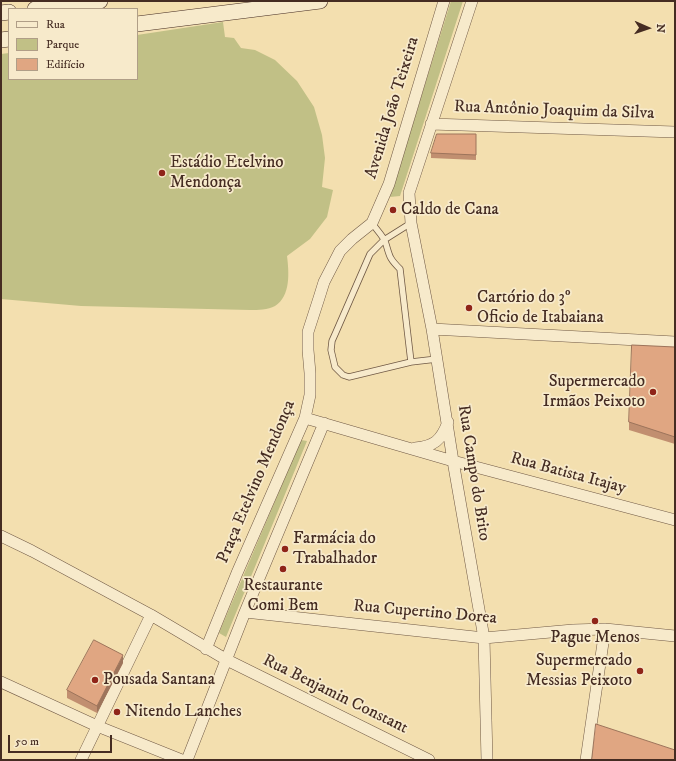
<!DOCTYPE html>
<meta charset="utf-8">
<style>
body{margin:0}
#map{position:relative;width:676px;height:761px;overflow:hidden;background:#f3dfaf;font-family:"IM FELL DW Pica",serif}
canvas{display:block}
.frame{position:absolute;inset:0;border:2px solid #452c22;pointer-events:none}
.legend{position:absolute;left:8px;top:8px;width:130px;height:72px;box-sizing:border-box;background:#f7eacb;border:1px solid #b09e87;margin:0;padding:5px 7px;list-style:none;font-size:12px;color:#452c22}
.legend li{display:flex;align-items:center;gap:8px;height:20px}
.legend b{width:20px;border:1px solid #b09e87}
.north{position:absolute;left:628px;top:8px;width:40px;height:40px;-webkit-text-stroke:3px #f7eacb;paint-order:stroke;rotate:92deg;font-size:11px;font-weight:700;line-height:16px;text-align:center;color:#452c22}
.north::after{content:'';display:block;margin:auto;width:14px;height:18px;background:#452c22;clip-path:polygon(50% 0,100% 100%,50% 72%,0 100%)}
.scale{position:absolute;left:8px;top:735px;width:104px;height:18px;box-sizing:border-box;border:2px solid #452c22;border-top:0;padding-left:5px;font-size:12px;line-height:14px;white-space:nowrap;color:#452c22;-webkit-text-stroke:3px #f7eacb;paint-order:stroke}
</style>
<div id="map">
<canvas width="676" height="761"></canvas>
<div class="frame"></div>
<ul class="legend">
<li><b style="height:5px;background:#f7eacb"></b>Rua</li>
<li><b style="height:11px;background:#c1c086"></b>Parque</li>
<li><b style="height:11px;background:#e0a682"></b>Edifício</li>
</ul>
<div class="north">N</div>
<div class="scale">50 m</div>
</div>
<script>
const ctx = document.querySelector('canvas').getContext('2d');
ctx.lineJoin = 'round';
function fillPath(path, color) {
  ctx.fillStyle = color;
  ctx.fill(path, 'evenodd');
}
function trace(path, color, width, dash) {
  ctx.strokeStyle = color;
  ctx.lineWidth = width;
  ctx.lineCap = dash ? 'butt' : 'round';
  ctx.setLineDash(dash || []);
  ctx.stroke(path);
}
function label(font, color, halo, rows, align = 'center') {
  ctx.font = font + ' "IM FELL DW Pica",serif';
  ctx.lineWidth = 3.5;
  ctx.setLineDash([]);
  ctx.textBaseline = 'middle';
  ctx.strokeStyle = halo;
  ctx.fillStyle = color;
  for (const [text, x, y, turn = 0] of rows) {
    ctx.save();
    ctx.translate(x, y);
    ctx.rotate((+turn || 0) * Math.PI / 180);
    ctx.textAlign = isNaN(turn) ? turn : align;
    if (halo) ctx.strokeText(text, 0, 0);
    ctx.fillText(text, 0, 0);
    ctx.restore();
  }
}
const green = new Path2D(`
 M451,1h12l-63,195 -10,1z
 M223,22l2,15 9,1 7,10 14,2 20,10 22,21 17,26 8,28 3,23 -3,29 11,3 -6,27 -17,22 -23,17c2,16 4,40 -12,50 -7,4 -17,4 -25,4l-169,-4 -80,-7v-245l8,-1v26h128v-44z
 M301,440l6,1 -81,196 -7,-4z`);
const lane = new Path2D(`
 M372,223c4,6 10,12 13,18 5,15 3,16 15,28l11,93
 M411,223l-27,17 -14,14 -34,78 -4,9 -1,9 4,17 8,8 6,2 62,-15 26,-3`);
const street = new Path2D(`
 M472,1l-63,192 2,30 21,106 21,132 31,177 3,122
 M431,124l244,8
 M432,329l243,13
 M305,418l148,43 222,59
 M415,448c19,-2 26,-7 33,-26
 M1,536l31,15 119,64 76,45 202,100
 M245,612l239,26 89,-8 32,-1 70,7
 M206,649l31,-76 68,-155 5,-23v-22l-2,-23v-18l11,-34 5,-16 16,-31 12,-12 20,-16 17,-39 55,-183
 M1,682l96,44 85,34
 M81,760l70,-145
 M187,760l58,-148 79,-189
 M586,760l19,-131`);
const secondary = new Path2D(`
 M35,9l65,-8
 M1,13l8,-1
 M137,24l183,-23
 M1,40l8,-1`);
const wall = new Path2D(`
 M476,134v26l-45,-2v-5z
 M675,347v97l-46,-14v-8z
 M123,663l-26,50 -30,-15v-8z`);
const shadedWall = new Path2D(`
 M123,655v8l-26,50v-7z`);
const building = new Path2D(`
 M437,134h39v21l-45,-2z
 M632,345l43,2v90l-46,-15z
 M94,640l29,15 -26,51 -30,-16z
 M596,724l79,26v10h-83z`);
const markers = [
 [162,173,4,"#8f2418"],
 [393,210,4,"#8f2418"],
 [469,308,4,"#8f2418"],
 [653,392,4,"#8f2418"],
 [285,549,4,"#8f2418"],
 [283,569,4,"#8f2418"],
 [595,621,4,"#8f2418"],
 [640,671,4,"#8f2418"],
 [95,680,4,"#8f2418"],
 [117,712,4,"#8f2418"]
];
const streetNames = [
 ["Avenida João Teixeira",393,108,-73],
 ["Rua Antônio Joaquim da Silva",554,111,2],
 ["Rua Campo do Brito",473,473,81],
 ["Rua Batista Itajay",568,474,15],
 ["Praça Etelvino Mendonça",257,482,-67],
 ["Rua Cupertino Dorea",425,613,5],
 ["Rua Benjamin Constant",335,695,26]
];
const poiNames = [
 ["Estádio Etelvino",170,163],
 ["Mendonça",170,183],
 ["Caldo de Cana",401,210],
 ["Cartório do 3º",477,298],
 ["Oficio de Itabaiana",477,318],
 ["Supermercado",645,382,"right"],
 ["Irmãos Peixoto",645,402,"right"],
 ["Farmácia do",293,539],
 ["Trabalhador",293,559],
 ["Restaurante",283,586,"center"],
 ["Comi Bem",283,606,"center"],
 ["Pague Menos",595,638,"center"],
 ["Supermercado",632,661,"right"],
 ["Messias Peixoto",632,681,"right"],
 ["Pousada Santana",103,680],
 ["Nitendo Lanches",125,712]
];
fillPath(green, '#c1c086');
trace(lane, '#705945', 7);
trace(street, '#705945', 12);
trace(secondary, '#452c22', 16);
trace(lane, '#f7eacb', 5.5);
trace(street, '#f7eacb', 11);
trace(secondary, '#f7eacb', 15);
fillPath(wall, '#c18f70');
fillPath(shadedWall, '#9d745b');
fillPath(building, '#e0a682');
trace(building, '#9d745b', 1);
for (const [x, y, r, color] of markers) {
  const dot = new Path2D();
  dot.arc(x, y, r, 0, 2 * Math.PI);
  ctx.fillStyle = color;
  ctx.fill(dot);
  trace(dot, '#f7eacb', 1.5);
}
label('17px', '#452c22', '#f7eacb', streetNames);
label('17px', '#452c22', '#f7eacb', poiNames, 'left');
</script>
